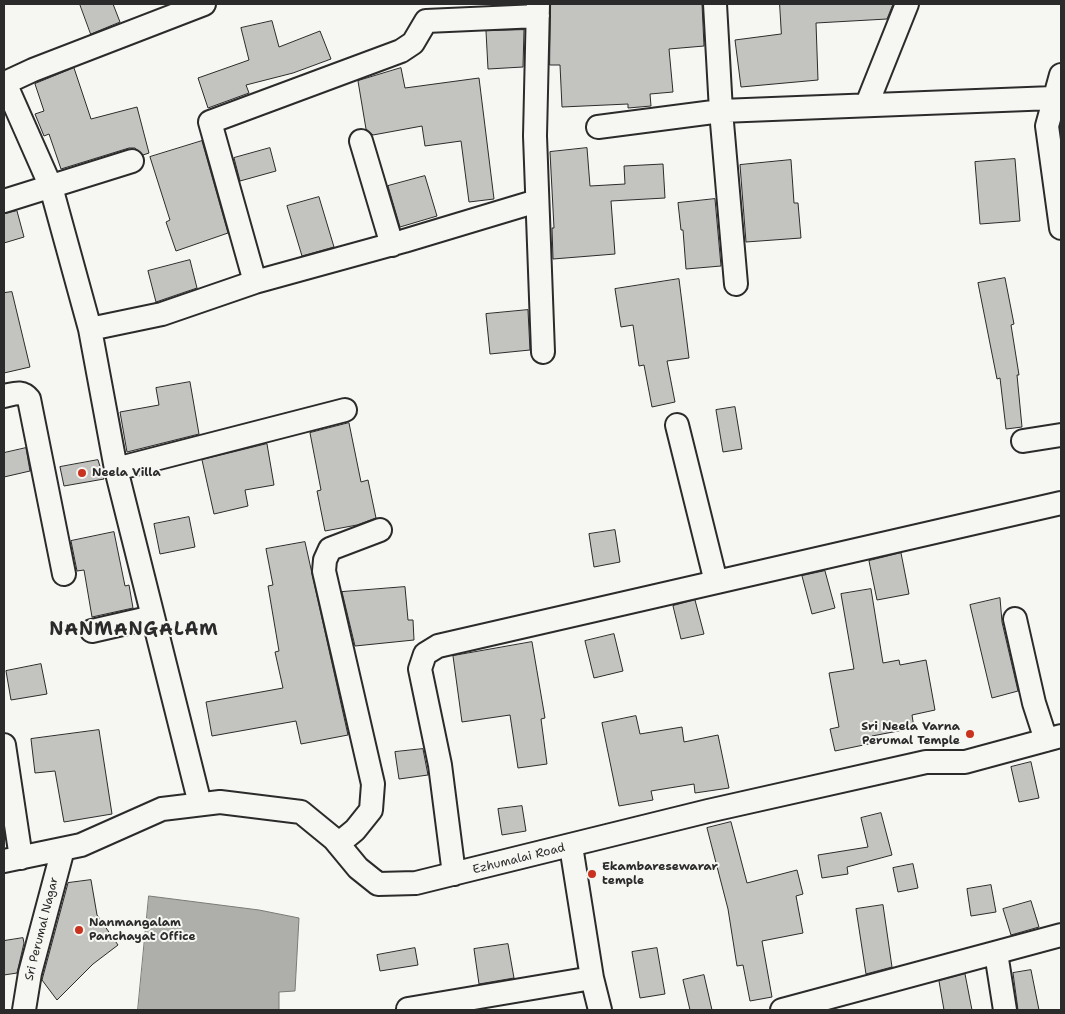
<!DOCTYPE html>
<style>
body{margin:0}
#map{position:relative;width:1065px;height:1014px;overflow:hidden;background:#f6f6f2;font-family:"Shantell Sans",sans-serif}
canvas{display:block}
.frame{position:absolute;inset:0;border:5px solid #2b2b2b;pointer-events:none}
</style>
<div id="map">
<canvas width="1065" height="1014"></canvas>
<div class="frame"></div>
</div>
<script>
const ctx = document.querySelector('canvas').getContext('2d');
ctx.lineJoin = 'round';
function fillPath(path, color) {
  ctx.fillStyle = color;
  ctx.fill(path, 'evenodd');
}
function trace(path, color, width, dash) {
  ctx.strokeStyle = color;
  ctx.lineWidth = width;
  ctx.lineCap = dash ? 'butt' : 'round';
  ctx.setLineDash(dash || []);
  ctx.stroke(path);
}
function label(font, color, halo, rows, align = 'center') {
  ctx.font = font + ' "Shantell Sans",sans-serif';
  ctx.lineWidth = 4;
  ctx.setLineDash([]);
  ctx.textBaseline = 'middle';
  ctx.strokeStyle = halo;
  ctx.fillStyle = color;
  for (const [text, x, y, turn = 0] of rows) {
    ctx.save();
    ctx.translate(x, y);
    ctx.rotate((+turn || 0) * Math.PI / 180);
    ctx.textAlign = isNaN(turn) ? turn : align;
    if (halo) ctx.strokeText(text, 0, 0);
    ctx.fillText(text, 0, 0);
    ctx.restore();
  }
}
const water = new Path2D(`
 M149,896l110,14 40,8 -4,73 -16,1v18h-141z`);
const building = new Path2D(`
 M80,4h33l7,18 -29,12z
 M551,4h151l2,42 -35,3 4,43 -23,2 1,12 -23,2v-4l-66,3 -2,-42h-10z
 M780,4h113l-6,15 -71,4 2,57 -77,7 -6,-47 46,-6z
 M272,21l7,26 41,-16 11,28 -38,14 -47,12 3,8 -41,15 -10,-30 51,-18 -8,-32z
 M524,30l-1,37 -35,2 -2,-38z
 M74,68l17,51 46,-12 12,46 -6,2 -8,-7h-6l-68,21 -12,-35 -5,2 -9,-22 9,-3 -9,-27z
 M401,68l4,20 74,-10 15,121 -25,3 -8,-61 -36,5 -3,-20 -49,9 -7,-6 -8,-48z
 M202,141l26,92 -52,18 -10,-29 4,-2 -20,-63z
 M270,148l6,23 -36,10 -6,-23z
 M587,148l3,38 35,-2 -1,-18 39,-2 2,34 -54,3 4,53 -62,5 -1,-31h2l-4,-76z
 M1015,159l5,62 -40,3 -5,-62z
 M791,160l3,43h4l3,35 -55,4 -6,-77z
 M425,176l12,40 -37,11 -12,-41z
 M319,197l15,50 -32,9 -15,-50z
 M715,199l6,67 -35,3 -3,-39h-2l-3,-27z
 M17,211l7,26 -20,6v-29z
 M190,260l7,28 -41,14 -8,-31z
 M1005,278l9,46 -3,1 8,50h-2l5,52 -16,2 -6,-51 -3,1 -19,-96z
 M679,279l10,79 -22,3 8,41 -23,5 -8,-42 -5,1 -6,-41 -12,2 -6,-38z
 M12,292l18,75 -26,6v-80z
 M528,310l2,40 -40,4 -4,-40z
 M190,382l9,52 -72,18 -7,-40 39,-7 -3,-17z
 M735,407l7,42 -19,3 -7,-42z
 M349,423l12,59 7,-2 8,38 -19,7 -32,6 -8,-40 4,-1 -11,-57z
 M267,444l7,41 -29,5 3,16 -34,8 -12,-54z
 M26,448l4,23 -26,6v-24z
 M98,460l6,19 -40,7 -4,-19z
 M189,517l6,30 -35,7 -6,-30z
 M615,530l5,32 -26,5 -5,-33z
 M114,532l11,54 4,-1 4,23 -41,9 -8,-47 -7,1 -6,-30z
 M305,542l43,193 -47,9 -5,-23 -84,15 -6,-34 77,-14 -8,-36 4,-1 -11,-65 5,-1 -7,-36z
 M901,553l8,41 -32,6 -8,-39z
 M825,571l10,37 -23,6 -10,-38z
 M405,587l3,33h5l1,20 -59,6 -13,-54z
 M871,589l12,74 16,-3 1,5 26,-5 9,50 -23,5 2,13 -42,8 1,7 -38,8 -5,-22 9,-2 -10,-54 25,-4 -13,-75z
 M1000,598l2,24 16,69 -26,7 -22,-93z
 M695,600l9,34 -23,5 -8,-33z
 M614,634l9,37 -29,7 -9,-37z
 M532,642l13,76 -4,1 6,45 -29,4 -8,-53 -48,7 -9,-66z
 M41,664l6,30 -36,6 -5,-29z
 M636,716l4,18 42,-7 2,15 34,-7 11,53 -34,5 -1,-9 -43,7 2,9 -34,6 -17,-83z
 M99,730l13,84 -48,8 -9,-51 -20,2 -4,-34z
 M423,749l5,26 -29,4 -4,-27z
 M1031,762l8,36 -20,4 -8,-35z
 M522,806l4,25 -24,4 -4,-26z
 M881,813l11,42 -45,12 1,7 -26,4 -4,-23 50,-8 -7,-29z
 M731,822l16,61 50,-13 6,24 -7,2 7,37 -41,8 10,56 -22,4 -7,-36 -6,1 -9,-57 -21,-81z
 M913,864l5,24 -20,4 -5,-24z
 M91,880l6,35 21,30 -25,19 -36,36 -15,-20 26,-97z
 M991,885l5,27 -25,4 -4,-27z
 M1031,901l8,26 -28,8 -8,-26z
 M883,905l9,62 -26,7 -10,-65z
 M23,938l1,5 -7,30 -13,2v-34z
 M508,944l6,34 -35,6 -5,-35z
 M415,948l3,17 -38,6 -3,-16z
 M657,948l8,46 -25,4 -8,-46z
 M1031,970l8,40h-21l-5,-37z
 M965,974l7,36h-28l-5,-29z
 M704,975l8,35h-22l-7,-30z`);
const minor = new Path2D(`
 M538,4l-3,132 8,216
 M715,4l6,107 15,173
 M1061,75l-14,51 14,102
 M867,104l40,-100
 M598,127l123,-16 332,-13
 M361,141l31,104
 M4,201l128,-40
 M255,282l-45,-160 191,-71 12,-8 13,-22 112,-5
 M90,329l72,-15 93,-32 149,-41 133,-40
 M4,396c10,-2 18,-6 25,3l35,175
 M677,425l39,157
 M1023,441l38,-6
 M116,469l229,-59
 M1015,619l19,84 12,37
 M92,631l61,-14
 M4,745l17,113
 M200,804l-84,-335 -26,-140 -39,-142 -46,-104 28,-13 171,-66
 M338,844l17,-14 16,-20 2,-26 -49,-213 1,-11 5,-11 50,-19
 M571,846l21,132 8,32
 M4,861l77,-16 81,-36 58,-7 81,10 33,27 24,29 20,16 38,-1 292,-72 218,-49h39l96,-26
 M454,874l-14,-109 -20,-96 5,-15 13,-8 623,-143
 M996,953l9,57
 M408,1009l184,-31
 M24,1010l6,-37 33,-124
 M782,1010l279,-75`);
const markers = [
 [82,473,5,"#c8321e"],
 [970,734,5,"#c8321e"],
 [592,874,5,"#c8321e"],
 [79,930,5,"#c8321e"]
];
const poiNames = [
 ["Neela Villa",92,473],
 ["Sri Neela Varna",960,727,"right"],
 ["Perumal Temple",960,741,"right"],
 ["Ekambaresewarar",602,867],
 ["temple",602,881],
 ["Nanmangalam",89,923],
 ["Panchayat Office",89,937]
];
const streetNames = [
 ["Ezhumalai Road",519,859,-14],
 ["Sri Perumal Nagar",42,929,-76]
];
const districtNames = [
 ["NANMANGALAM",134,630]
];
fillPath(water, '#aeaeab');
trace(water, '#7a7a78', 1);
fillPath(building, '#c3c3c0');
trace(building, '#2b2b2b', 1);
trace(minor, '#2b2b2b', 26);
trace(minor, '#f6f6f2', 22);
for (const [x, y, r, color] of markers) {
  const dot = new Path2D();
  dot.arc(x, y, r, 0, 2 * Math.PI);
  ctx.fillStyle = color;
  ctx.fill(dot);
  trace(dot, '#f6f6f2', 2);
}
label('bold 12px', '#2b2b2b', '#f6f6f2', poiNames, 'left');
label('12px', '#2b2b2b', '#f6f6f2', streetNames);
ctx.letterSpacing = '1px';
label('bold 18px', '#2b2b2b', '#f6f6f2', districtNames);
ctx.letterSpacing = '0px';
</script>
